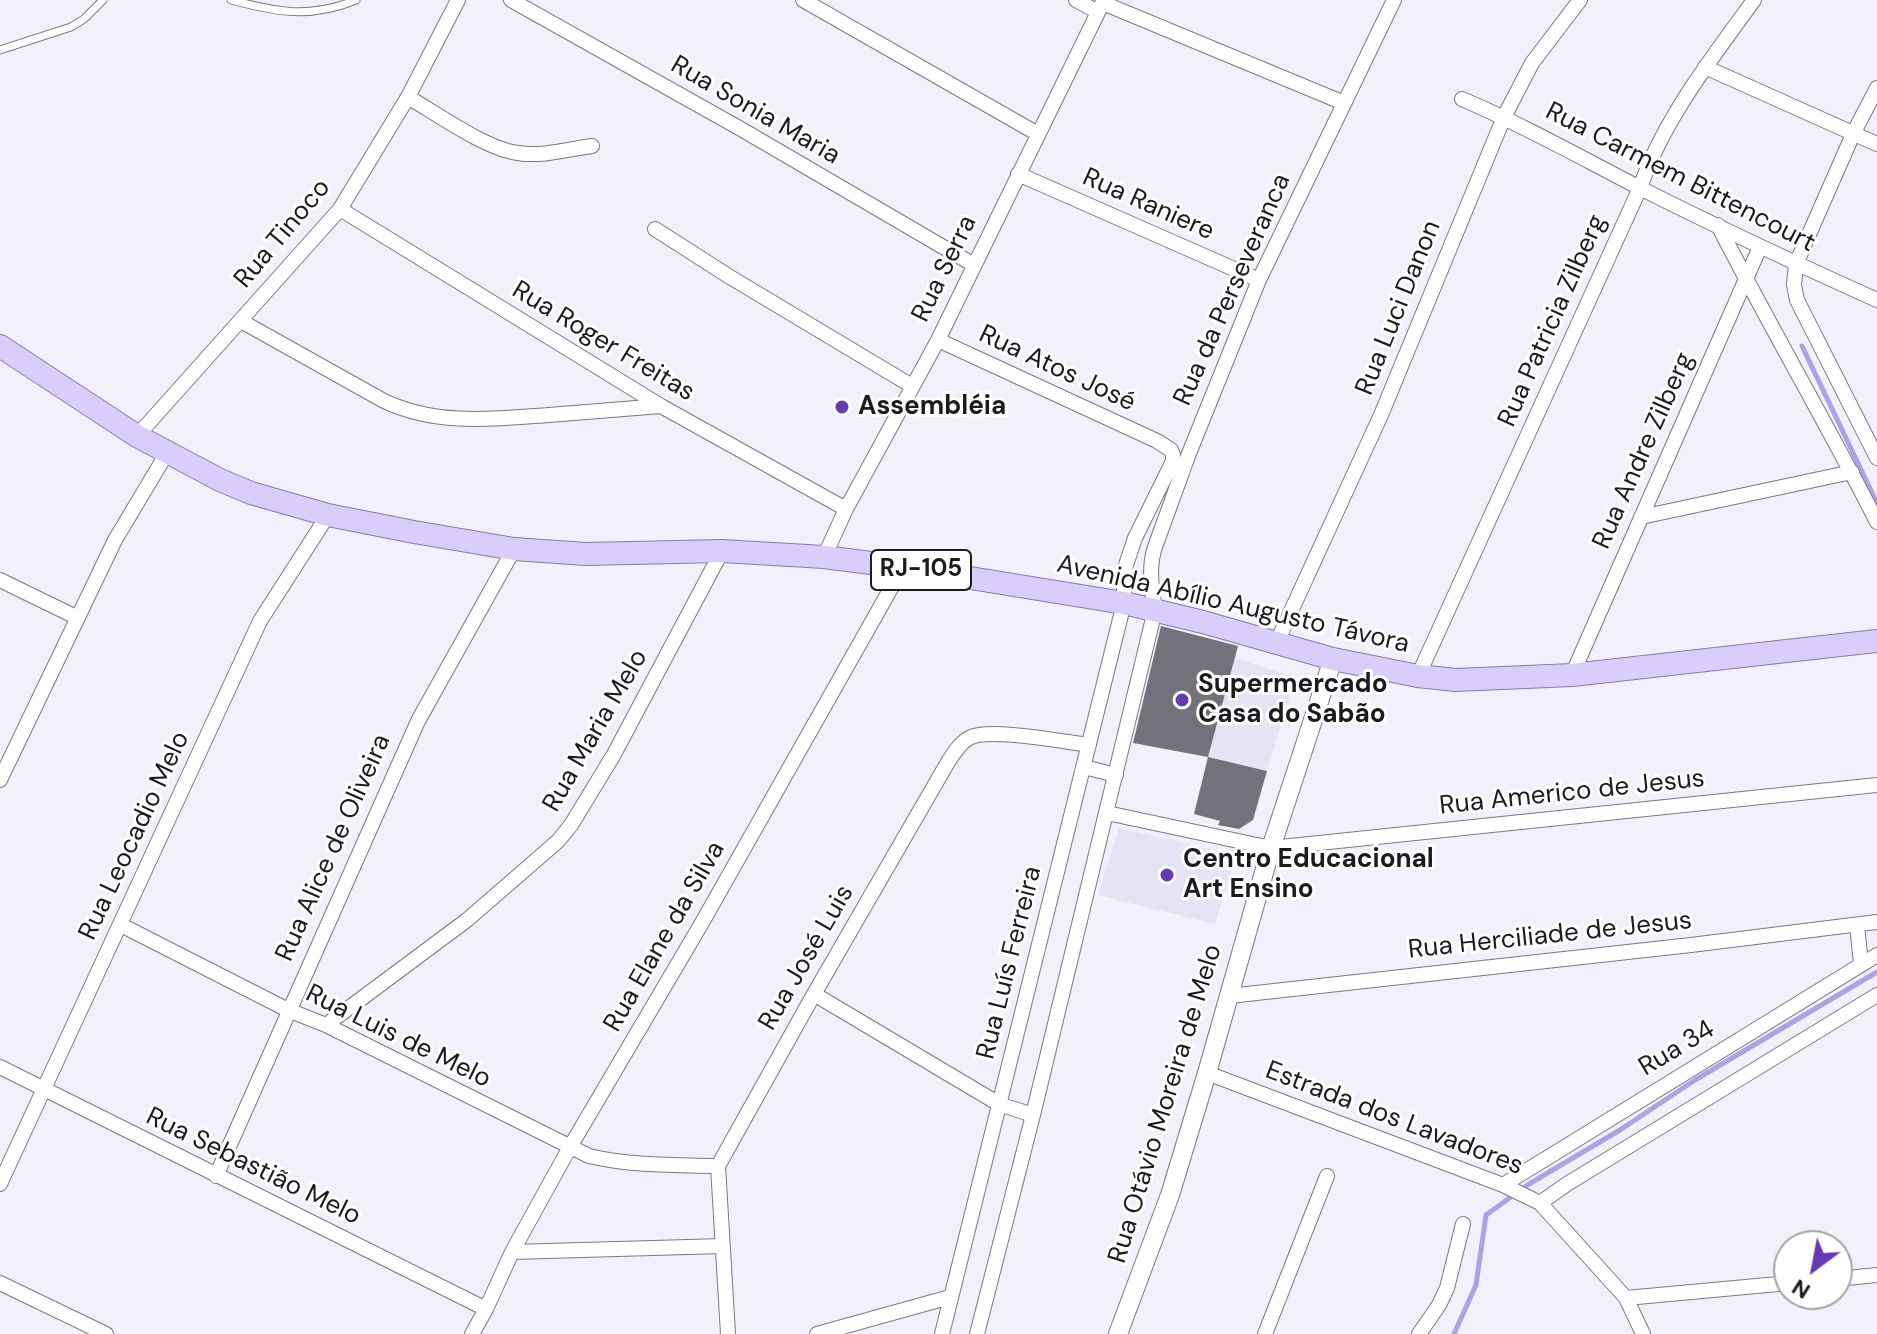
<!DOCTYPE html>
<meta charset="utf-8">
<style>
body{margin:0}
#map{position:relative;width:1877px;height:1334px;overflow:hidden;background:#f2f0fa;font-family:"DM Sans",sans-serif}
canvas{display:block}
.north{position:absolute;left:1773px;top:1230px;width:80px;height:80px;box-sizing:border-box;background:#fff;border:2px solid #a4a3a5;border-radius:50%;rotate:212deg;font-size:22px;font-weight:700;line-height:32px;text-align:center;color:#1b1a1e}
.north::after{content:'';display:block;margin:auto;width:28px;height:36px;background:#663ab2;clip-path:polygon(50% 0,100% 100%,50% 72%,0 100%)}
</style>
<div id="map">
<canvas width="1877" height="1334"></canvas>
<div class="north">N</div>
</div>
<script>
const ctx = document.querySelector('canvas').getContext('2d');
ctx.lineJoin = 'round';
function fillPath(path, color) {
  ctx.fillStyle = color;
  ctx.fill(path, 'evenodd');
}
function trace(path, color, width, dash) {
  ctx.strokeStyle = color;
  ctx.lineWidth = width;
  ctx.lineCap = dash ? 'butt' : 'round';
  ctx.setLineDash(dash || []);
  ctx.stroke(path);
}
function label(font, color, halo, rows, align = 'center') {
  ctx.font = font + ' "DM Sans",sans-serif';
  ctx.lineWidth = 6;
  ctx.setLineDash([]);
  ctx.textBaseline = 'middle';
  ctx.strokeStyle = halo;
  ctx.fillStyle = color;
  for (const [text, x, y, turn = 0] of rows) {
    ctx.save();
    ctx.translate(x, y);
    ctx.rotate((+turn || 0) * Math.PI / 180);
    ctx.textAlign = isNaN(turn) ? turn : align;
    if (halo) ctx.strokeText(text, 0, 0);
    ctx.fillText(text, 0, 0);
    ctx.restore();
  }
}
const built = new Path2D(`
 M1235,658l52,17 6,9 -26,87 -59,-14z
 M1119,828l117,27 -21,69 -117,-29z`);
const stream = new Path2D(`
 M1802,346l75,157
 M1454,1334l22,-49 10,-70 43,-31 91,-54 75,-50 182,-108`);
const building = new Path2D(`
 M1161,626l77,20 -30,111 -75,-14z
 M1208,757l59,14 -14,49 -14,9 -21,-4 2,-4 -26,-7z`);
const lane = new Path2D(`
 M231,0c46,12 78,19 125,0
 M0,50l71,-23 13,-8 19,-19`);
const street = new Path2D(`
 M511,0l230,129 233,136
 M803,0l235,134
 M1076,0l22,12
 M1103,3l241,100
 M1705,67l172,77
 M1877,88l-23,44 -58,132 -2,21 3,15 80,158
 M408,97c29,17 78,52 110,56 24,4 51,-4 74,-7
 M1462,99c61,26 118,58 176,88 79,40 159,77 239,113
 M1018,174l241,106
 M340,209l321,197 185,103
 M1718,225c51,100 108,197 159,297
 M655,229l75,48 182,109
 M241,321l143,80c53,25 109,18 165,14 37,-3 74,-6 112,-9
 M938,340l219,101 14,9 2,5v6l-38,77 -9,27 -2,10v28l-182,731
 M137,436l203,-227 68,-112 50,-97
 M1641,517l211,-45
 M824,557l22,-48 92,-169 166,-340
 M0,580l76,37
 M1276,644l105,-229 123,-298 28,-54 48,-63
 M1572,675l188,-428
 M1418,676l222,-488c23,-68 72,-130 114,-188
 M1084,767l32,8
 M0,780l115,-240 52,-87
 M1107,813l164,35 606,-63
 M121,925l167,85 38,15 263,131c42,10 86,9 129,10
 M1857,925l4,39
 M814,994l185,110 34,11
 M1229,996l462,-51 186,-23
 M326,1025l141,-105 91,-79 13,-16 42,-69 109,-205
 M0,1067l486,242
 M1207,1073l296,112 37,18 86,95 17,36
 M216,1176l202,-455 96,-172
 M0,1184l260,-563 68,-106
 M1503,1185l374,-230
 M1540,1203l27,-19 310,-189
 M512,1252l211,-6
 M1837,1279l40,-4
 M0,1283l106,51
 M1626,1298l163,-15
 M472,1334l14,-25 26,-57 58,-105 133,-226 200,-354
 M728,1334l-10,-168 96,-172 134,-232c6,-9 12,-19 21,-24 19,-11 95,4 120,7
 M817,1334l133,-37
 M977,1334l56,-219 122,-505c-3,-21 -7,-43 0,-63l33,-91 71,-176 135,-280
 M1265,1334l62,-158
 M1419,1334l20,-29 8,-17 16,-64`);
const secondary = new Path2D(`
 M1118,1334l52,-139 37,-122 64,-225 62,-189`);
const primary = new Path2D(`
 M0,346l137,90 83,44 31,13 77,22 86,17 100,17 72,5 136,-3 102,6 79,10 221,36 79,19 130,37 85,17 38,4 116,-5 305,-34`);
const markers = [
 [842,407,8,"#663ab2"],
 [1182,700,8,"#663ab2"],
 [1167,875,8,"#663ab2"]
];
const shields = [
 [921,570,100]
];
const shieldNames = [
 ["RJ-105",921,570]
];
const streetNames = [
 ["Rua Sonia Maria",755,111,30],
 ["Rua Carmem Bittencourt",1680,178,27],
 ["Rua Raniere",1148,205,24],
 ["Rua Tinoco",283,234,-50],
 ["Rua Serra",945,269,-64],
 ["Rua da Perseveranca",1233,290,-66],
 ["Rua Luci Danon",1399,308,-68],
 ["Rua Patricia Zilberg",1553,321,-66],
 ["Rua Roger Freitas",603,342,31],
 ["Rua Atos José",1057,369,25],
 ["Rua Andre Zilberg",1644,451,-66],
 ["Avenida Abílio Augusto Távora",1233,605,13],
 ["Rua Maria Melo",596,731,-60],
 ["Rua Americo de Jesus",1572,793,-6],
 ["Rua Leocadio Melo",135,836,-65],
 ["Rua Alice de Oliveira",334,848,-66],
 ["Rua Herciliade de Jesus",1550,936,-6],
 ["Rua Elane da Silva",665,937,-60],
 ["Rua José Luis",807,958,-60],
 ["Rua Luís Ferreira",1010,963,-76],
 ["Rua Luis de Melo",398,1037,26],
 ["Rua 34",1677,1049,-31],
 ["Rua Otávio Moreira de Melo",1166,1104,-73],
 ["Estrada dos Lavadores",1394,1119,21],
 ["Rua Sebastião Melo",253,1167,26]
];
const poiNames = [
 ["Assembléia",858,407],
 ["Supermercado",1198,685],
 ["Casa do Sabão",1198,715],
 ["Centro Educacional",1183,860],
 ["Art Ensino",1183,890]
];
fillPath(built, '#e6e3f4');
trace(stream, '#b19fe8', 5);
fillPath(building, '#73717a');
trace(lane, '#7b7982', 9);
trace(street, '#7b7982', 16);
trace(secondary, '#7b7982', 20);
trace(primary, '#867aac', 24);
trace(lane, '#fff', 7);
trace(street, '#fff', 14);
trace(secondary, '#fff', 18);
trace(primary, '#d9cefb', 22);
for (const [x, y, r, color] of markers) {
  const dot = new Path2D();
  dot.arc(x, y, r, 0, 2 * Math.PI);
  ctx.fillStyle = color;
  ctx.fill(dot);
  trace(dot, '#fff', 3);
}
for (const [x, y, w] of shields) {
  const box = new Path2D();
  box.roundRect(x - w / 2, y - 20, w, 40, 6);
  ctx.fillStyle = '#fff';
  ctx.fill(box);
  trace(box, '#1b1a1e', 2);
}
label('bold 24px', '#1b1a1e', null, shieldNames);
label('26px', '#1b1a1e', '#fff', streetNames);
label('bold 26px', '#1b1a1e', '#fff', poiNames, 'left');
</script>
